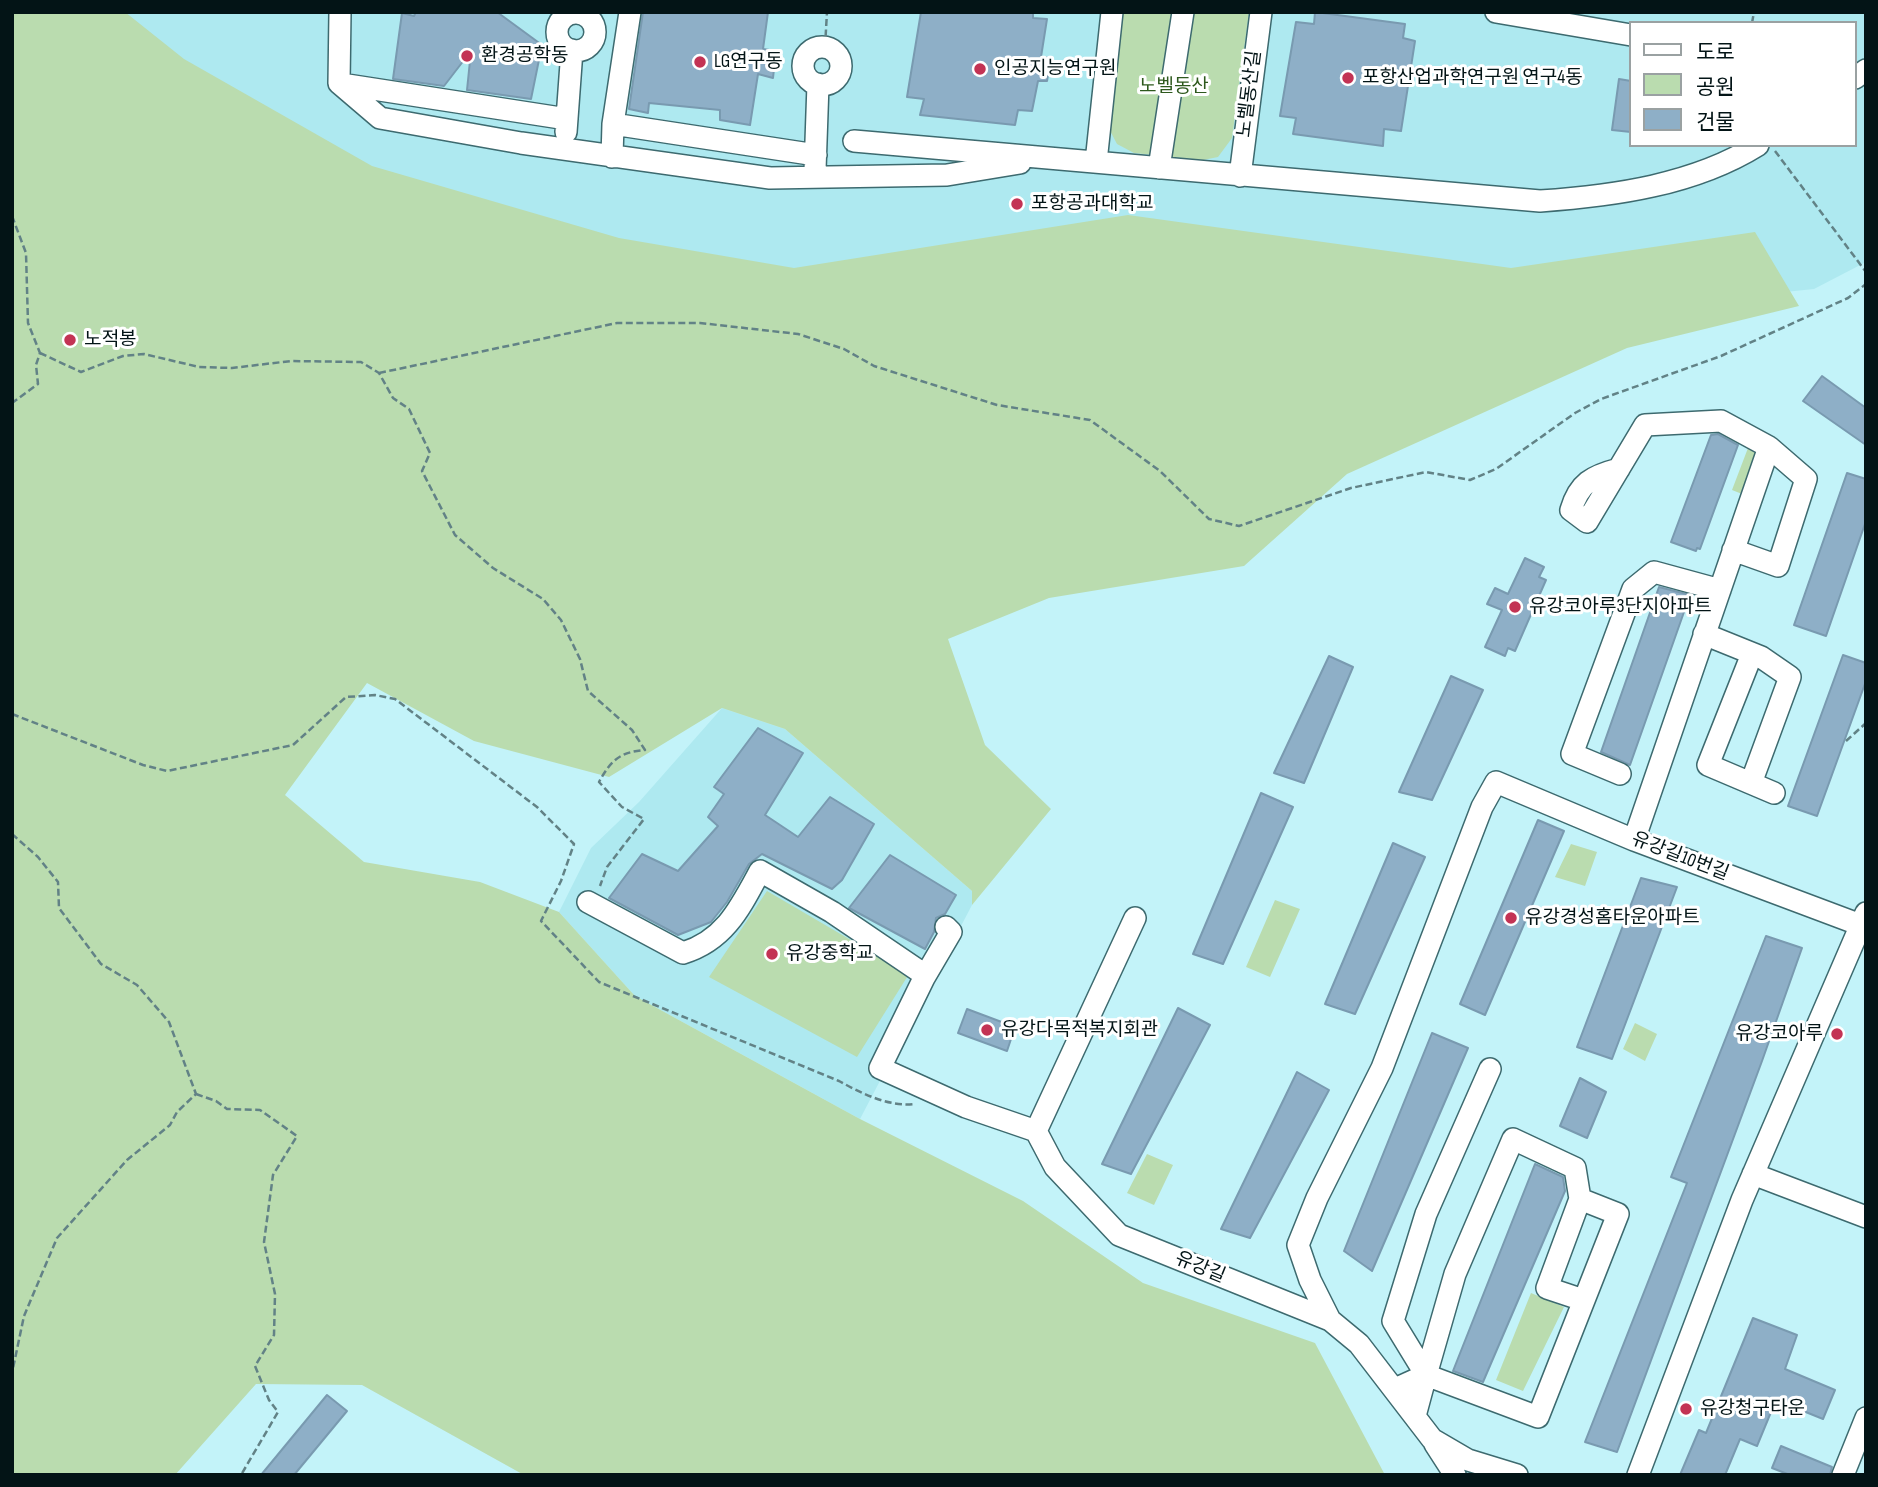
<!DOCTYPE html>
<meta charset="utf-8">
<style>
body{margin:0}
#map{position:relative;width:1878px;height:1487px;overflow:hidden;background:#c3f3f9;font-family:"Sofia Sans Condensed","Noto Sans KR",sans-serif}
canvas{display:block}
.frame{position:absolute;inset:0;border:14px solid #031416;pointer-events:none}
.legend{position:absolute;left:1629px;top:21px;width:228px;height:126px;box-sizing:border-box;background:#fff;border:2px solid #9aa1a2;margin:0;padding:9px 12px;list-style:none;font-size:21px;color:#031416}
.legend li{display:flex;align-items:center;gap:14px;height:35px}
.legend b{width:35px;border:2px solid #9aa1a2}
</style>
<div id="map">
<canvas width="1878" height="1487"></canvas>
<div class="frame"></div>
<ul class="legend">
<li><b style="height:9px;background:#fff"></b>도로</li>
<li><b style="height:19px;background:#badcaf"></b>공원</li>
<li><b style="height:19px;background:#8eafc7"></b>건물</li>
</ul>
</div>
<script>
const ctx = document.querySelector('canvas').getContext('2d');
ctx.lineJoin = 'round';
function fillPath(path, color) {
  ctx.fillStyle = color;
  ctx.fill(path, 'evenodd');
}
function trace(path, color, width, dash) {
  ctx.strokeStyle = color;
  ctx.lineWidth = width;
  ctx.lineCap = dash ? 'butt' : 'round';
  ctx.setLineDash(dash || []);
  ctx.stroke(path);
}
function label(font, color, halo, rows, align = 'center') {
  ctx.font = font + ' "Sofia Sans Condensed","Noto Sans KR",sans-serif';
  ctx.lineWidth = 6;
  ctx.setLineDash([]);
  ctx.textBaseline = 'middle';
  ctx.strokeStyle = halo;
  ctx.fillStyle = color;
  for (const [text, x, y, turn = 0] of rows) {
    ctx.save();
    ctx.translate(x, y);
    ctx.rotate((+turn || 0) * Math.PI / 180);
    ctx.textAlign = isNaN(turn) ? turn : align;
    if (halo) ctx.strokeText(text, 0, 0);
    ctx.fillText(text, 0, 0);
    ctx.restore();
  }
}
const built = new Path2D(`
 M12,12h1854v250l-52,27 -1129,116zM1631,23h224v122h-224z
 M722,708l63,21 187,162v14l-112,214 -225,-123 -76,-84 32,-64 48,-46z`);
const green = new Path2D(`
 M12,12h113l59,47 188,107 247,72 175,30 334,-53 383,53 244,-36 44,74 -172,42 -280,126 -103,92 -195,32 -101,41 37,106 66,64 -79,96v-14l-187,-162 -63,-21 -113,69 -135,-36 -107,-58 -82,112 79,67 116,20 79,30 76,84 225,123 163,82 120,82 172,60 70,132h-861l-162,-90 -106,-1 -81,91h-163z
 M1121,12h128l-17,126 -14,19 -15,3 -69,-7 -17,-9 -11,-21z
 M1748,448l12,8 -13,40 -15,-6z
 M1571,844l26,8 -12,34 -30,-9z
 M767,891l142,83 -52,83 -148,-80z
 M1275,900l25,9 -30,68 -24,-10z
 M1635,1023l22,11 -12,27 -22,-12z
 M1147,1154l26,11 -19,40 -27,-12z
 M1531,1293l33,14 -41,84 -27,-11z`);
const building = new Path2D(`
 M416,12h81l45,33 -11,54 -64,-9 4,-39 -27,35 -51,-7 9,-66 12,3z
 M643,12h125l-5,37 13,2 -3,27 -15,-4 -8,51 -30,-5v-10l-71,-7 -1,10 -19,-4z
 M921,12h112v6l14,1 -6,38 10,1 -4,23h-9l-6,30 -14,-1 -3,15 -95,-10 4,-16 -17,-2z
 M1315,12l90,12 -2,14 12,3 -14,90 -17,-2 -1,17 -90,-12 3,-16 -16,-2 16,-94 18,2z
 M1619,79l12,2v51l-19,-2z
 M1822,376l44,32v37l-63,-44z
 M1718,434l20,11 -38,104 -3,-1 -1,3 -25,-9 40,-107z
 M1847,473l19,6v42l-40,115 -32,-11z
 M1525,558l19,9 -5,10 7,3 -31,71 -7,-3 -3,8 -20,-9 17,-37 -15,-6 8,-16 13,6z
 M1659,587l31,8 -60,170 -29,-13z
 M1843,655l23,8v18l-49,135 -29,-10z
 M1329,656l24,11 -49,116 -30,-10z
 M1451,676l32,14 -51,110 -33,-8z
 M758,728l45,25 -38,62 33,22 32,-40 44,27 -32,56 -10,9 -70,-35 -13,10 -22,38 -16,20 -33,13 -69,-37 33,-44 36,17 40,-45 -10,-9 16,-23 -10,-7z
 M1261,793l32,14 -70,157 -30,-10z
 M1538,820l26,11 -79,184 -25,-11z
 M1393,843l32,14 -70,157 -30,-10z
 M890,855l66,40 -11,19 -9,4 -2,14 -9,17 -76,-41z
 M1641,878l36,9 -65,172 -35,-12z
 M1766,936l36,12 -40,113 -145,391 -32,-10 102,-259 -16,-6z
 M1178,1008l32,17 -79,149 -29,-10z
 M967,1009l48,18 -8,24 -49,-18z
 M1432,1033l36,15 -96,223 -28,-20z
 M1297,1072l32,18 -79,148 -29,-9z
 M1580,1078l26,14 -19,46 -27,-12z
 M1535,1164l28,13 2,14 -82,191 -30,-11z
 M1753,1318l44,17 -12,34 50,21 -12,29 -47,-19 -19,46 -17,-7 -15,36h-45l19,-45 7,3z
 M327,1395l20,16 -53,64h-33z
 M1781,1446l51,21 -2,8h-40l-18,-7z`);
const path = new Path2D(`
 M1752,23l2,-11
 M825,47l2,-35
 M1775,151l91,121
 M12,216l14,37 2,70 12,30 -4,12 2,19 -26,19
 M40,353l41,19 42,-16 21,-2 55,13 33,1 59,-7 70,1 18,11 14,25 16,11 21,44 -8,18 33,64 38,33 50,31 18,21 19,39 8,32 44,39 13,20c-25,2 -34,10 -46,32l23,25 22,12 -37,48 -7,19
 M379,373l238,-50h83l98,11 46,15 30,17 123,39 93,15 70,51 49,48 30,7 112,-38 75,-16 44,8 26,-11 79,-56 26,-14 120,-43 127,-58 18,-14
 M12,714l131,51 24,6 126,-26 53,-48 29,-2 20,4 142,108 37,37 -13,37 -20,40 58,61 240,99c22,12 49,26 75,23
 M1846,741l20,-18
 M12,834l26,23 20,25 1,26 42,56 36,21 32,37 27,72 -19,18 -7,13 -43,35 -70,78 -33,78 -12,57
 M196,1094l20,7 11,8 33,1 37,26 -24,39 -9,67 11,52 -1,41 -19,31 14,34 9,12 -37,63`);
const minor = new Path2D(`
 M1496,12l135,23
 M557 32a19 19 0 1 1 38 0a19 19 0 1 1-38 0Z
 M803 66a19 19 0 1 1 38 0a19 19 0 1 1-38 0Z
 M1855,78l11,-8
 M339,83l41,35 141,25 249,35 177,-3 73,-12
 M339,83l1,-71
 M341,84l226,35
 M613,124l203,31
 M566,132l6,-82
 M854,141l686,60c73,-5 154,-16 218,-56
 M612,157l1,-33 17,-112
 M1096,162l16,-150
 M1159,168l24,-156
 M815,170l3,-86
 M1240,176l21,-164
 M1619,469c-27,7 -40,14 -48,41l16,12 58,-97 76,-4 48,26 -135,393
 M1733,550l45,16 28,-87 -37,-32
 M1704,634l57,23 29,20 -39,106
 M1752,654l-44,111 66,28
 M1620,774l-48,-20 61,-165 21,-17 66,18
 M588,902l95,51c42,-13 57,-45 77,-82l72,41 93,63
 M946,927l5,5 -27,46 -44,90 86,39 70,24 19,36 64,68 211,85 29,24 73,95 36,21 49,15
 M1490,1069l-64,145 -33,107 33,54 112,42 80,-203 -38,-15
 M1036,1131l99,-213
 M1753,1174l113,43
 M1330,1320l-20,-40 -12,-35 19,-47 65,-130 100,-261 14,-25 138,58 232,87
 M1426,1375l29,-101 58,-135 62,29 5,31 -33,89 36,12
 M1395,1389l31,-14 -11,41
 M1435,1444l20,31
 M1638,1475l104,-275 124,-287
 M1843,1475l23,-57`);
const markers = [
 [467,56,7,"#c33354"],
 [700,62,7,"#c33354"],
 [980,69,7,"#c33354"],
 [1348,78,7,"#c33354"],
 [1017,204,7,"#c33354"],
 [70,340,7,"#c33354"],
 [1515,607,7,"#c33354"],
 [1511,918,7,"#c33354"],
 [772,954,7,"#c33354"],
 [987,1030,7,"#c33354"],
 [1837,1034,7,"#c33354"],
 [1686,1409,7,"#c33354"]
];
const poiNames = [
 ["환경공학동",481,56],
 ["LG연구동",714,62],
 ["인공지능연구원",994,69],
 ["포항산업과학연구원 연구4동",1362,78],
 ["포항공과대학교",1031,204],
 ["노적봉",84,340],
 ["유강코아루3단지아파트",1529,607],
 ["유강경성홈타운아파트",1525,918],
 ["유강중학교",786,954],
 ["유강다목적복지회관",1001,1030],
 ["유강코아루",1823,1034,"right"],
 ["유강청구타운",1700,1409]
];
const parkNames = [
 ["노벨동산",1174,87]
];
const streetNames = [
 ["노벨동산길",1250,94,-83],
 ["유강길10번길",1680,857,21],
 ["유강길",1200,1268,22]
];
fillPath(built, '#aee9f0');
fillPath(green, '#badcaf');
fillPath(building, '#8eafc7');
trace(building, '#799ab0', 2);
trace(minor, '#3d6a6f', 24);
trace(path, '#628286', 2.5, [7, 3.5]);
trace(minor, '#fff', 21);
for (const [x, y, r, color] of markers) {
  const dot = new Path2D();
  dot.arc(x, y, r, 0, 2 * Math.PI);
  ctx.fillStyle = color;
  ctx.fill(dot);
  trace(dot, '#fff', 2.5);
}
label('19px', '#031416', '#fff', poiNames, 'left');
label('19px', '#2e591d', '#fff', parkNames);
label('19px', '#031416', '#fff', streetNames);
</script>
